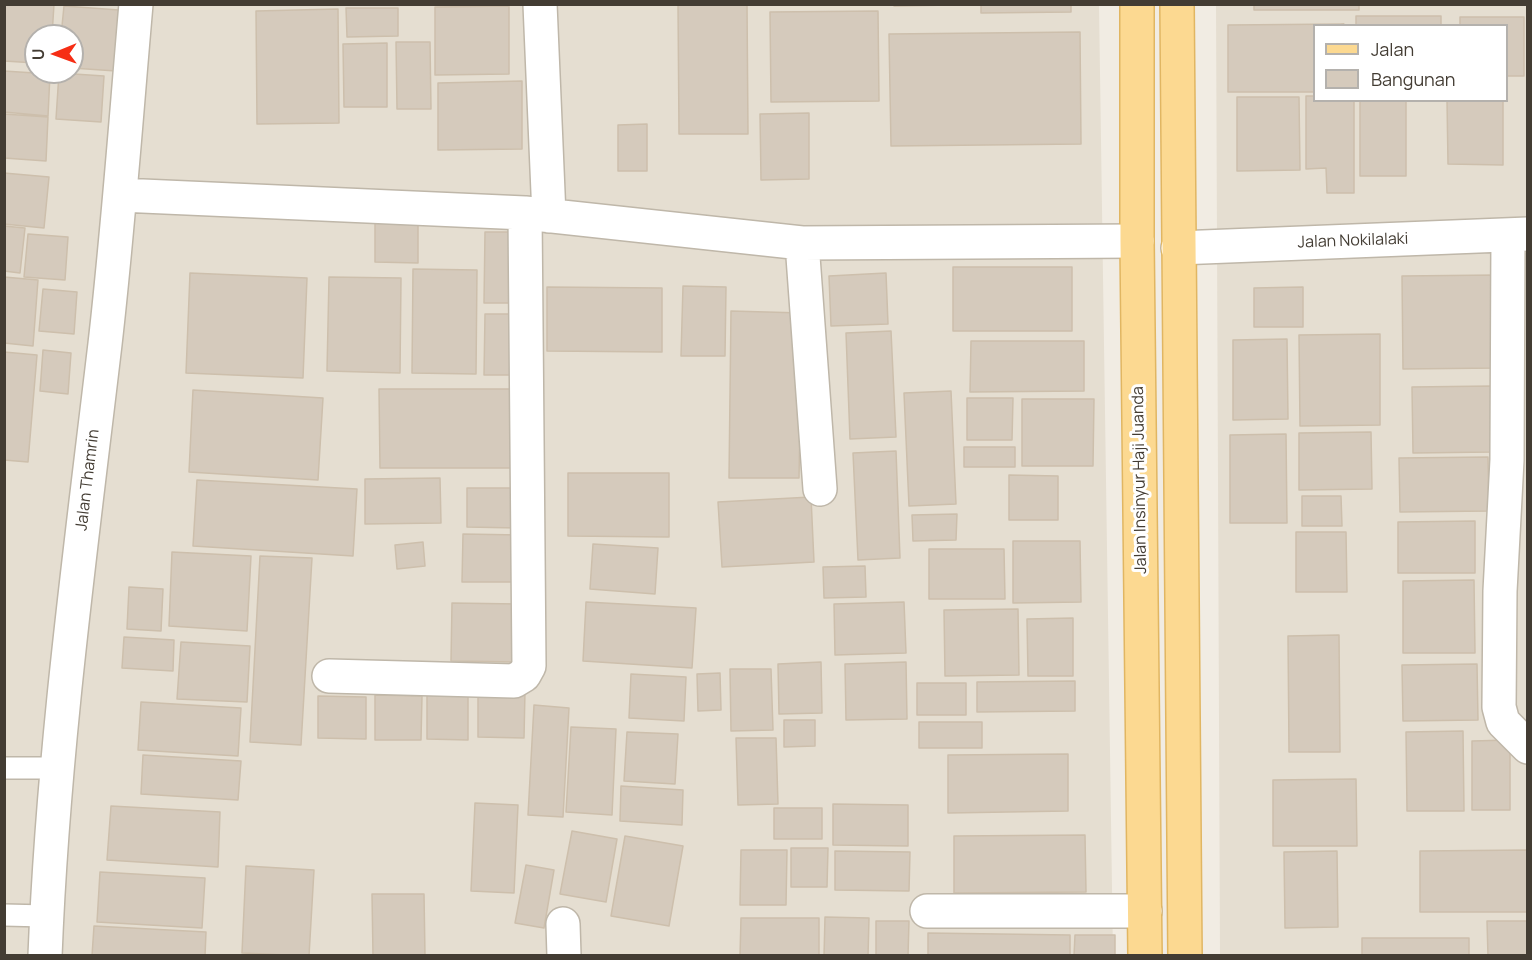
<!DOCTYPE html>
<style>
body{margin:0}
#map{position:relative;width:1532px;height:960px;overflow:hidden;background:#f1ece3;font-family:Manrope,sans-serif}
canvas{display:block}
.frame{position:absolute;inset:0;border:6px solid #433c33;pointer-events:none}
.legend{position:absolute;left:1313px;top:24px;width:195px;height:78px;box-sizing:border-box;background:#fff;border:2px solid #b4b1ad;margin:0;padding:8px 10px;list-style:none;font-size:18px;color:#433c33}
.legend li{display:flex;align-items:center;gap:12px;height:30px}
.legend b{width:30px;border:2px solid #b4b1ad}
.north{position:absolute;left:24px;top:24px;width:60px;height:60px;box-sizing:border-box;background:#fff;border:2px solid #b4b1ad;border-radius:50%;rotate:269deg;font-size:16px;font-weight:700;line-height:24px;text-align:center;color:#433c33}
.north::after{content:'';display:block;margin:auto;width:21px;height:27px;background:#f62e15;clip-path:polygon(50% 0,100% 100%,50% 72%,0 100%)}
</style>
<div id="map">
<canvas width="1532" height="960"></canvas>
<div class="frame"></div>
<ul class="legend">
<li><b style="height:8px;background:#fcd991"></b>Jalan</li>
<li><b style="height:16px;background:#d5cabc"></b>Bangunan</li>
</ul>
<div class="north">U</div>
</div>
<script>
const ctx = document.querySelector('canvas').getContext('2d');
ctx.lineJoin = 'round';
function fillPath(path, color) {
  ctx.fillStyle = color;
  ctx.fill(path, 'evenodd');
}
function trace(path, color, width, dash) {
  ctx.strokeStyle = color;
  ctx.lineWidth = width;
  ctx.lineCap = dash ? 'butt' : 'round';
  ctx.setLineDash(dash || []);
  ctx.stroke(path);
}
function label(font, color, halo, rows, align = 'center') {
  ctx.font = font + ' Manrope,sans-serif';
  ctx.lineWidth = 6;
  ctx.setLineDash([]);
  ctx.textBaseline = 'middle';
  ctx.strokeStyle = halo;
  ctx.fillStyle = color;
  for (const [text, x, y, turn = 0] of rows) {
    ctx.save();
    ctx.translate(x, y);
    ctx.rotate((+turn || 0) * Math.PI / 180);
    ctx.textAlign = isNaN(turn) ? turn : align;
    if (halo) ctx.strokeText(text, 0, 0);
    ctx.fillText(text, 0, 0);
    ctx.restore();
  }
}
const residential = new Path2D(`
 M5,5h1094l14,950 -1108,1zM36,36h36v36h-36z
 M1216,5h311v950h-307zM1314,26h192v74h-192z`);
const building = new Path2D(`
 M4,4h50l-2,32h-16v27l-32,-2z
 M678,4h69l1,130h-69z
 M894,4h59v1l-59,1z
 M981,4h90v8l-90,1z
 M1254,4h105v6h-105z
 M64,6l55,4 -3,61 -44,-3v-32h-11z
 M509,6v68l-74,1v-68z
 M346,8h52v28l-51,1z
 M338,9l1,114 -82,1 -1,-113z
 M878,11l1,90 -108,1 -1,-90z
 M1356,16h85v10h-85z
 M1460,17h64v59h-18v-50h-46z
 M1344,24l-30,2v66h-86v-67z
 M1080,32l1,112 -190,2 -2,-112z
 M396,42h34l1,67h-34z
 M387,43v64h-43l-1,-63z
 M4,71l46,3 -2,42 -44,-4z
 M59,73l45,3 -3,46 -45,-3z
 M522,81v68l-84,1v-67z
 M1306,96h8v4h40v93h-27l-1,-25 -20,1z
 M1237,97h62l1,73 -63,1z
 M1447,100h56v65l-55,-1z
 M1360,101h46v75h-46z
 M809,113v66l-48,1 -1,-66z
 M4,114l44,3 -2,44 -42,-3z
 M647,124v47h-29v-46z
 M4,173l45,4 -5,51 -40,-4z
 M375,222h43v41l-43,-1z
 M4,226l21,2 -5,45 -16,-2z
 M485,232h33l-1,71h-33z
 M28,234l40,3 -3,43 -41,-3z
 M953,267h119v64h-119z
 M413,269l64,1 -1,104 -64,-1z
 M190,273l117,5 -4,100 -117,-5z
 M886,273l2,51 -57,2 -2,-50z
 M1497,275v93l-94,1 -1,-93z
 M4,277l34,3 -5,66 -29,-3z
 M329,277l72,1 -1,95 -73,-2z
 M683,286l43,1 -1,69h-44z
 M547,287l115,1v64l-115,-1z
 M1303,287v40h-49v-39z
 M43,289l34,3 -3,42 -35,-3z
 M731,311l71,2 -3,165h-70z
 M485,314h37l-1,61h-37z
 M891,331l5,106 -46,2 -4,-106z
 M1380,334v91l-80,1 -1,-91z
 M1287,339l1,80 -55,1v-80z
 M971,341h113v50l-114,1z
 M43,350l28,3 -3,41 -28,-3z
 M4,352l33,3 -9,107 -24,-2z
 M1492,386v66l-79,1 -1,-66z
 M379,389h137v79h-136z
 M193,390l130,8 -5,82 -129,-8z
 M951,391l5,113 -47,2 -5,-113z
 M967,398h46l-1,42h-45z
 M1022,399h72l-1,67h-71z
 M1371,432l1,57 -73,1v-57z
 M1286,434l1,89h-57v-88z
 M964,447h51v20h-51z
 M896,451l4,107 -42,2 -5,-107z
 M1488,457l1,54 -89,1 -1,-54z
 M568,473h101v64l-101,-1z
 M1009,475l49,1v44h-49z
 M440,478l1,45 -76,1v-45z
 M197,480l160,9 -4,67 -160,-10z
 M467,488h51v40l-51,-1z
 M1302,496h39l1,30h-40z
 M811,497l3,65 -92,5 -4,-65z
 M957,514l-1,26 -43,1 -1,-26z
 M1475,521v52h-77v-51z
 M1296,532h50l1,60h-51z
 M463,534l57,1 -1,47h-57z
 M1013,541h67l1,61 -68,1z
 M423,542l2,24 -28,3 -2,-24z
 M593,544l65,4 -3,46 -65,-5z
 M929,549h75l1,50h-76z
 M172,552l79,4 -4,75 -78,-5z
 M260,556l52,2 -11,187 -51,-3z
 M865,566l1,31 -42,1 -1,-31z
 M1474,580l1,73h-72v-72z
 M129,587l34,2 -2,42 -34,-2z
 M586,602l110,6 -4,60 -109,-7z
 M904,602l2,51 -71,2 -1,-51z
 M452,603l66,1 -1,58 -66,-1z
 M1018,609l1,66 -74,1 -1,-66z
 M1073,618v58h-45l-1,-57z
 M1339,635l1,117h-51l-1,-116z
 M124,637l50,3 -1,31 -51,-3z
 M181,642l69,4 -3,56 -70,-3z
 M821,662l1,51 -43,1 -1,-50z
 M906,662l1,57 -61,1 -1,-56z
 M1477,664l1,56 -75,1 -1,-56z
 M730,669h41l2,61 -42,1z
 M720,673l1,37 -23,1 -1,-37z
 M631,674l55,3 -2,44 -55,-3z
 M1075,681v30l-98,1v-30z
 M917,683h49v32h-49z
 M478,691h47l-1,47 -46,-1z
 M427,694l41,1v45l-41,-1z
 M375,695l47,1 -1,44h-46z
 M318,696l48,1v42l-48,-1z
 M141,702l100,6 -3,48 -100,-6z
 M534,705l35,3 -6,109 -35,-2z
 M784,720h31v26l-31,1z
 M919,722h63v26h-63z
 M571,727l45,2 -4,86 -46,-3z
 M1463,731l1,80h-57l-1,-79z
 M627,732l51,2 -3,50 -51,-3z
 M736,738h40l2,66 -40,1z
 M1510,740v70h-38v-69z
 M1068,754v57l-120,2v-58z
 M143,755l98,6 -3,39 -97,-6z
 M1356,779l1,67h-84v-66z
 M621,786l62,4 -1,35 -62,-4z
 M475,803l43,2 -4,88 -43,-2z
 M833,804l75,1v41l-75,-1z
 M111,806l109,6 -2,55 -111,-7z
 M774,808h48v31h-48z
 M572,831l45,8 -11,63 -46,-8z
 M1085,835l1,57 -132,1v-57z
 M625,836l58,10 -14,80 -58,-10z
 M791,848h37l-1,39h-36z
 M741,850h46l-1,55h-46z
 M1528,850v62h-108v-61z
 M835,851l75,1 -1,39 -74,-1z
 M1337,851l1,76 -53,1 -1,-76z
 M526,865l28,5 -10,58 -29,-5z
 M246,866l68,4 -5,86 -67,-3z
 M100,872l105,6 -3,50 -105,-6z
 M372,894h52l1,62h-52z
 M825,917l44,1 -1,38h-44z
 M741,918h78v38h-79z
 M876,921h33l-1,35h-32z
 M1487,921h41v35h-40z
 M94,926l112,6 -1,24h-113z
 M928,933l142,2v21h-142z
 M1075,935h40v21h-41z
 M1362,938h107v18h-107z`);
const service = new Path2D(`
 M4,768h53
 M4,915l42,1`);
const minor = new Path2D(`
 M540,4l9,212
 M120,195l405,18 277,30 335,-2
 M1508,235l-1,225 -7,131 -1,116 4,15 25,25
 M802,243l18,246
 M1178,248l350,-14
 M329,676l185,5 10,-6 5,-9c-2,-151 -4,-302 -4,-453
 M927,911h218
 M563,924l1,32
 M45,956c8,-205 36,-409 60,-612 13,-113 21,-226 31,-340`);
const primary = new Path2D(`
 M1137,4v237l8,715
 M1177,4l8,952`);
const streetNames = [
 ["Jalan Nokilalaki",1353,241,-2],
 ["Jalan Thamrin",88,480,-83],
 ["Jalan Insinyur Haji Juanda",1140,480,-91]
];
fillPath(residential, '#e5ded1');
fillPath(building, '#d5cabc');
trace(building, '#cdbfac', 1.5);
trace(service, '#bfb7a9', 24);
trace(minor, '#bfb7a9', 36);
trace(primary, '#e1b662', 36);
trace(service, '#fff', 21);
trace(minor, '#fff', 33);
trace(primary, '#fcd991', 33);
label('16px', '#433c33', '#fff', streetNames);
</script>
